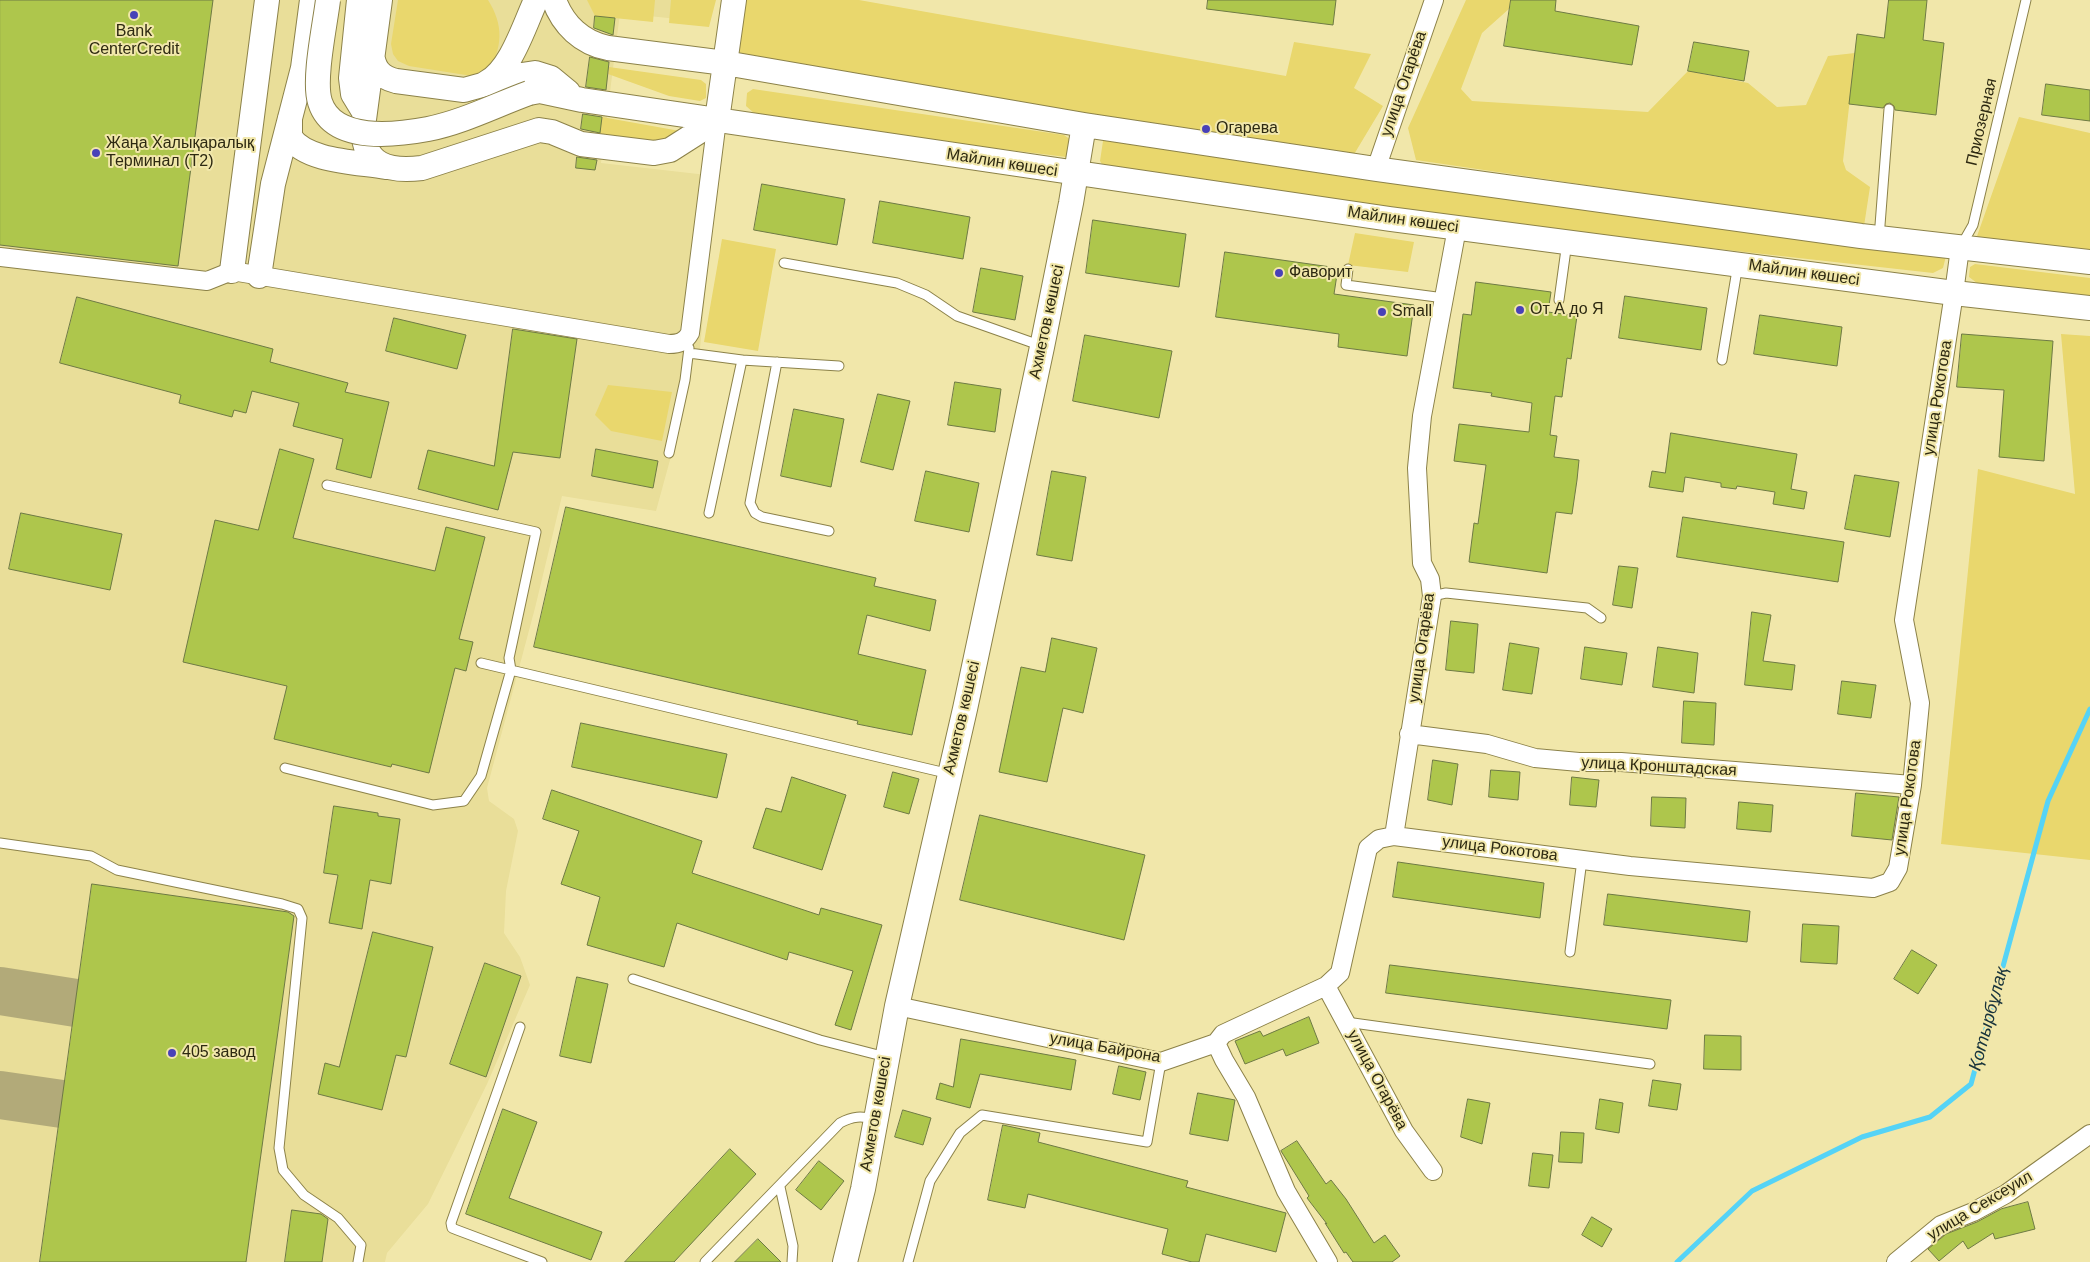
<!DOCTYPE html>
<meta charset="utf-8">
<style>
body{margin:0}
canvas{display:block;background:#f1e7aa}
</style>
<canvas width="2090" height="1262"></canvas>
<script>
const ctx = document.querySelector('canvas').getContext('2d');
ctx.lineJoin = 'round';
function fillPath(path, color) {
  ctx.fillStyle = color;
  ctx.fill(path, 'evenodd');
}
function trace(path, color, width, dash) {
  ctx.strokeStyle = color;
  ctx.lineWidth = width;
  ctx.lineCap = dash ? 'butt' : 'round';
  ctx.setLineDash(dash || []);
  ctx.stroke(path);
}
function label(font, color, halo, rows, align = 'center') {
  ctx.font = font + ' Helvetica,sans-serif';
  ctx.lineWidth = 4;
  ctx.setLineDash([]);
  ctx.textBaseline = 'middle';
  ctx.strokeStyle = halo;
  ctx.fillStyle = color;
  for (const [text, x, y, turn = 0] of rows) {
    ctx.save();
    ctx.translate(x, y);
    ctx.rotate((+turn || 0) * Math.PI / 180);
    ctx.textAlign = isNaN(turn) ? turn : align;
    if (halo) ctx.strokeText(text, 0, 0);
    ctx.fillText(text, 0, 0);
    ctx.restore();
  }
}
const built = new Path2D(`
 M0,0h710l-4,22 -86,-9 -19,150 115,13 -16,173 -6,-1 -24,112 -14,51 -94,-15 -27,112 -48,180 2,13 25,18 4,12 -12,60 -2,42 16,24 10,28 -43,99 -59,120 -41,49 -2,9h-385z`);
const green = new Path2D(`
 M398,0h90c16,25 15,48 -1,73l-15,3 -63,-10 -11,-5 -5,-7 -2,-10z
 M587,0h68l-2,22 -58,-6z
 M671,0h45l-7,27 -40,-4z
 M744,0h115l427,76 8,-34 77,12 -17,34 29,18 -30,50 -618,-99z
 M1466,0h45l-1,8 -28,25 -21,56 11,12 176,11 40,-41 60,12 29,24 29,-2 22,-49 27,-3 -12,108 3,9 24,17 -6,39 -448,-66 -8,-32z
 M609,67l92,13 5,4v14l-6,3 -31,-5 -61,-22z
 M753,89l311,46 10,7v8l-8,7 -193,-24 -118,-19 -9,-8 1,-13z
 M602,117l89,16 -37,14 -55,-7z
 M2019,117l71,16v122l-114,-16z
 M1109,140l837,116 -3,12 -10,5 -528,-59 -300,-45 -5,-8 3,-20z
 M1355,233l59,9 -6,30 -60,-7z
 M722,239l54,10 -18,102 -54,-9z
 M1975,264l115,14v18l-109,-10 -12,-9 1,-10z
 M2061,334l29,2v524l-149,-16 37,-375 97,25z
 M608,385l64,7 -10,49 -51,-10 -16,-16z`);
const stream = new Path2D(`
 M1677,1262l75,-71 110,-54 68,-20 41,-33 77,-283 42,-92`);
const taxiway = new Path2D(`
 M0,991l76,12
 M0,1095l62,9`);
const building = new Path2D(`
 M0,0h213l-35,266 -178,-21z
 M1208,0h128l-3,25 -126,-16z
 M1511,0h45l-1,11 84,15 -7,39 -128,-19z
 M1889,0h38l-4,40 21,3 -8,72 -41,-5 -1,-4 -4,-3 -4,1 -3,4 -34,-4 8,-70 27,4z
 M595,16l20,2 -2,17 -19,-7z
 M1694,42l55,9 -5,30 -56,-10z
 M590,57l19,5 -3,28 -20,-3z
 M2046,84l44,6v31l-48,-6z
 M583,114l19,3 -2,16 -19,-4z
 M577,157l20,3 -2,10 -19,-2z
 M762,184l83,15 -8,46 -83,-15z
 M880,201l90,16 -7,42 -90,-16z
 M1093,220l93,14 -7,53 -93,-14z
 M1225,252l113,16 -4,26 80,11 -7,51 -69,-9 1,-13 -123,-17z
 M981,268l42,8 -8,44 -42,-8z
 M1476,282l75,10 -3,20 29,4 -6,43 -4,-1 -5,39 -7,-1 -5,39 7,1 -3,21 25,3 -2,20 -5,34 -16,-2 -9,61 -78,-11 5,-39 4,1 8,-59 -32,-4 5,-37 70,8 3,-29 -41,-7 1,-3 -39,-5 10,-74 8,1z
 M1625,296l82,12 -6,42 -82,-12z
 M77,297l196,52 -3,13 78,21 -3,9 44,10 -18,76 -35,-9 7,-30 -50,-13 6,-23 -47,-12 -6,22 -12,-3 -2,7 -53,-14 2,-8 -121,-32z
 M1760,315l82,12 -5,39 -83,-12z
 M394,318l72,17 -9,34 -71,-18z
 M513,329l64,10 -17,119 -47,-6 -15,58 -80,-21 10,-39 66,16z
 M1962,334l91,7 -9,120 -45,-4 5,-67 -47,-3z
 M1085,335l87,16 -13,67 -86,-17z
 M955,382l46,7 -6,43 -47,-7z
 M878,394l32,7 -17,69 -32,-8z
 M794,409l50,10 -13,68 -50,-11z
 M1671,433l126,21 -6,35 16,3 -3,17 -31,-5 2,-12 -38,-6 -1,3 -15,-2v-4l-36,-6 -2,15 -34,-5 3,-16 13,2z
 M280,449l34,10 -21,79 142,33 11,-44 39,10 -26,102 14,3 -7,29 -11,-3 -26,105 -37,-9 -1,3 -117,-28 13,-53 -104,-24 32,-142 43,10z
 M596,449l62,12 -5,27 -61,-12z
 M926,471l53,12 -10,49 -54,-11z
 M1052,471l34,6 -14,84 -35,-6z
 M1855,475l44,7 -9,55 -45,-8z
 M566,507l310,71 -2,8 62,14 -6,31 -63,-16 -9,39 68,16 -14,65 -55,-11 1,-3 -324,-74z
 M21,513l101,21 -12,56 -101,-21z
 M1683,517l161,25 -6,40 -161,-25z
 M1619,566l19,2 -6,40 -19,-3z
 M1752,612l19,3 -8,46 32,4 -3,25 -47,-5z
 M1451,621l27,3 -4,49 -28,-3z
 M1052,638l45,10 -14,65 -20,-5 -16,74 -48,-10 22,-105 24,5z
 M1510,643l29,5 -7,46 -29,-4z
 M1585,647l42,6 -5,32 -41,-6z
 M1658,647l40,6 -4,40 -41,-6z
 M1842,681l34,4 -5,33 -33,-4z
 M1684,701l32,2 -2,42 -32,-2z
 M581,723l146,31 -10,44 -145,-31z
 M1433,760l25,4 -6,41 -24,-5z
 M1491,770l29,2 -2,28 -29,-3z
 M893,772l26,7 -10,35 -25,-7z
 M792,777l54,18 -24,75 -69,-22 13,-40 15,4z
 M1572,777l27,3 -3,27 -26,-2z
 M552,790l150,51 -10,32 127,42 2,-7 61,17 -31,105 -16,-5 18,-54 -64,-19 -2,8 -110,-37 -13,44 -77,-22 13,-48 -39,-13 18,-53 -36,-12z
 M1856,793l43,4 -7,43 -40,-4z
 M1652,797l34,1 -1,30 -34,-2z
 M1739,802l34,3 -2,27 -34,-3z
 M334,806l44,7v3l22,3 -9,65 -21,-4 -8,49 -33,-6 9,-48 -14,-2z
 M980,815l165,40 -21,85 -164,-40z
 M1398,862l146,21 -4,35 -147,-21z
 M92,884l196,28 6,4 -48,346h-206z
 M1608,894l142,17 -3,31 -143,-17z
 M1803,924l36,2 -2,38 -36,-2z
 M373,932l60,15 -27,110 -10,-2 -14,55 -64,-16 7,-31 14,4z
 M1912,950l25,15 -19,29 -24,-15z
 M485,963l36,13 -35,101 -36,-13z
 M1390,965l281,35 -4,29 -281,-36z
 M577,977l31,7 -17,79 -31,-7z
 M1309,1017l10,26 -33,13 -3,-7 -38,15 -10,-23 25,-10 3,5z
 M1705,1035l36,1v34l-37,-1z
 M961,1039l115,21 -5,30 -91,-16 -10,34 -34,-9 4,-16 13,4z
 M1119,1066l27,6 -6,28 -27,-6z
 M1653,1080l28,4 -4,26 -28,-4z
 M1198,1093l37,7 -7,41 -38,-7z
 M1468,1099l22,4 -8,41 -21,-7z
 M1600,1099l23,4 -4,30 -23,-4z
 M503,1109l34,13 -28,76 93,34 -11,28 -125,-46z
 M903,1110l28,8 -8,27 -28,-8z
 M1003,1125l37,8 -2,9 150,39 -2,6 100,26 -10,39 -70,-18 -7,28h-7l-30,-8 6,-25 -140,-35 -3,14 -37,-8z
 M1561,1132l23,1 -2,30 -23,-1z
 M1297,1141l29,43 5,-4 15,19 28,44 11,-8 15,21 -8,6h-39l-7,-10 -2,1 -19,-30 2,1 -20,-26 2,-2 -28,-45z
 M730,1149l26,25 -82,88h-49z
 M1533,1153l20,2 -4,33 -20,-2z
 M819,1161l25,20 -23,29 -25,-20z
 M2028,1202l7,27 -40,10 -2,-6 -25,16 -5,-8 -24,20 -11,-12 18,-15 31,-12 24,-13z
 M292,1210l29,4 7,5 -6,43h-37z
 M1592,1217l20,12 -10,18 -20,-12z
 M758,1239l23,23h-46z`);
const lane = new Path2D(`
 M1879,238l10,-129
 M1961,246l12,-21 53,-225
 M784,263l113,20 29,12 31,21 85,30
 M1348,269l-2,16 98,13
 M1559,300l8,-58
 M689,353l53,7 97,6
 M1722,360l16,-96
 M777,362l-27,141 5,10 7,4 67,14
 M669,453l16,-73 4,-32
 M709,513l33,-153
 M1432,596l14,-3 141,15 14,10
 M481,663l469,111
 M285,768l148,37 31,-4 17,-25 30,-106 -2,-12 27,-126 -209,-47
 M0,843l91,13 26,14 165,34 16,5 4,9 -23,230 4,22 21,25 34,23 23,27 -3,17
 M1570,952l12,-92
 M633,979l187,61 66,17
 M1346,1022l304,42
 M520,1027l-69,196 1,5 5,2 85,32
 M780,1187l13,59 -1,16
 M705,1262l135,-139c13,-7 21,-7 35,-4
 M908,1262l22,-81 30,-48 22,-18 165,27 14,-80`);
const street = new Path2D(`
 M1376,169l58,-169
 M0,257l207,24 25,-10 437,73c10,0 16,-2 21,-11l27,-213
 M1409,734l78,10 48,14 44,4h42l291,23
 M1394,836l236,30 243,22 17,-6 8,-14 14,-83 8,-82 -16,-83 50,-327 6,-45
 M1326,986l78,145 29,40
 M897,1006l264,56 55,-19 8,17 22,37 40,94 42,71
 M1216,1043l7,-9 103,-48 14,-13 28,-125 11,-9 15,-3 38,-240 -2,-17 -8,-16 -5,-95 5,-52 35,-188
 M1896,1262l45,-37 32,-13 33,-18 84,-60`);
const secondary = new Path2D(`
 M359,0l-8,78 2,16 11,18
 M380,0l-17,127c0,39 26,45 59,41l117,-38 13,2 29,12 73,9 16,-3 47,-30
 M554,0c9,25 28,43 54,48l117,15 359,62 292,44 485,67 229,26
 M372,54c2,15 8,23 24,27l68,9 51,-14 20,-3 16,5 17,14
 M486,83c25,-13 38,-57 50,-83
 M529,93l11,-2 42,9 808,119 564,74 136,15
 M290,118v19c16,25 69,25 96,30
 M717,120l17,-120
 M232,271l35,-271
 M259,276l14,-92 30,-116 9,-68
 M845,1262l18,-73 34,-183 68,-297 77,-362 29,-144 13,-78`);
const secondaryBridge = new Path2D(`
 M328,0c-3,25 -15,80 -8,102 13,41 76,33 108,27 35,-7 68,-24 101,-36`);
const markers = [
 [134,15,5,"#4941b8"],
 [1206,129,5,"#4941b8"],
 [96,153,5,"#4941b8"],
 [1279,273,5,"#4941b8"],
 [1520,310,5,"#4941b8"],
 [1382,312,5,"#4941b8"],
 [172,1053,5,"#4941b8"]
];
const poiNames = [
 ["Bank",134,32,"center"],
 ["CenterCredit",134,50,"center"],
 ["Огарева",1216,129],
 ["Жаңа Халықаралық",106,144],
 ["Терминал (Т2)",106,162],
 ["Фаворит",1289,273],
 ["От А до Я",1530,310],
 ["Small",1392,312],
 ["405 завод",182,1053]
];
const streetNames = [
 ["улица Огарёва",1404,84,-71],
 ["Приозерная",1982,122,-77],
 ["Майлин көшесі",1002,163,9],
 ["Майлин көшесі",1403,220,8],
 ["Майлин көшесі",1804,273,8],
 ["Ахметов көшесі",1047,322,-78],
 ["улица Рокотова",1938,398,-81],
 ["улица Огарёва",1422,648,-82],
 ["Ахметов көшесі",962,718,-77],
 ["улица Кронштадская",1659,767,3],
 ["улица Рокотова",1908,798,-82],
 ["улица Рокотова",1500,849,7],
 ["улица Байрона",1105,1048,10],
 ["улица Огарёва",1377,1080,62],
 ["Ахметов көшесі",876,1114,-80],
 ["улица Сексеуил",1980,1206,-31]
];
const waterNames = [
 ["Қотырбұлақ",1989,1019,-75]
];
fillPath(built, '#e9de99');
fillPath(green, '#e9d76d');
trace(stream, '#55d3f6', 5);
trace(taxiway, '#b2aa79', 48);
fillPath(building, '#aec64c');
trace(building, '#6e7a44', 1);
trace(lane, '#8c8249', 11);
trace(street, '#8c8249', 20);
trace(secondary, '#8c8249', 26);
trace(lane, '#fff', 9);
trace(street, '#fff', 18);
trace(secondary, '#fff', 24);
trace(secondaryBridge, '#8c8249', 26, []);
trace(secondaryBridge, '#fff', 24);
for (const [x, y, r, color] of markers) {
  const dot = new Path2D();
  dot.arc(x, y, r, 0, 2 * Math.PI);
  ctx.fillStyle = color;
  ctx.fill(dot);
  trace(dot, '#f1e7aa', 2);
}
label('16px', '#2d2911', '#f1e7aa', poiNames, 'left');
label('16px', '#2d2911', '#f1e7aa', streetNames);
label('italic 18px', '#18333b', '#f1e7aa', waterNames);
</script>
